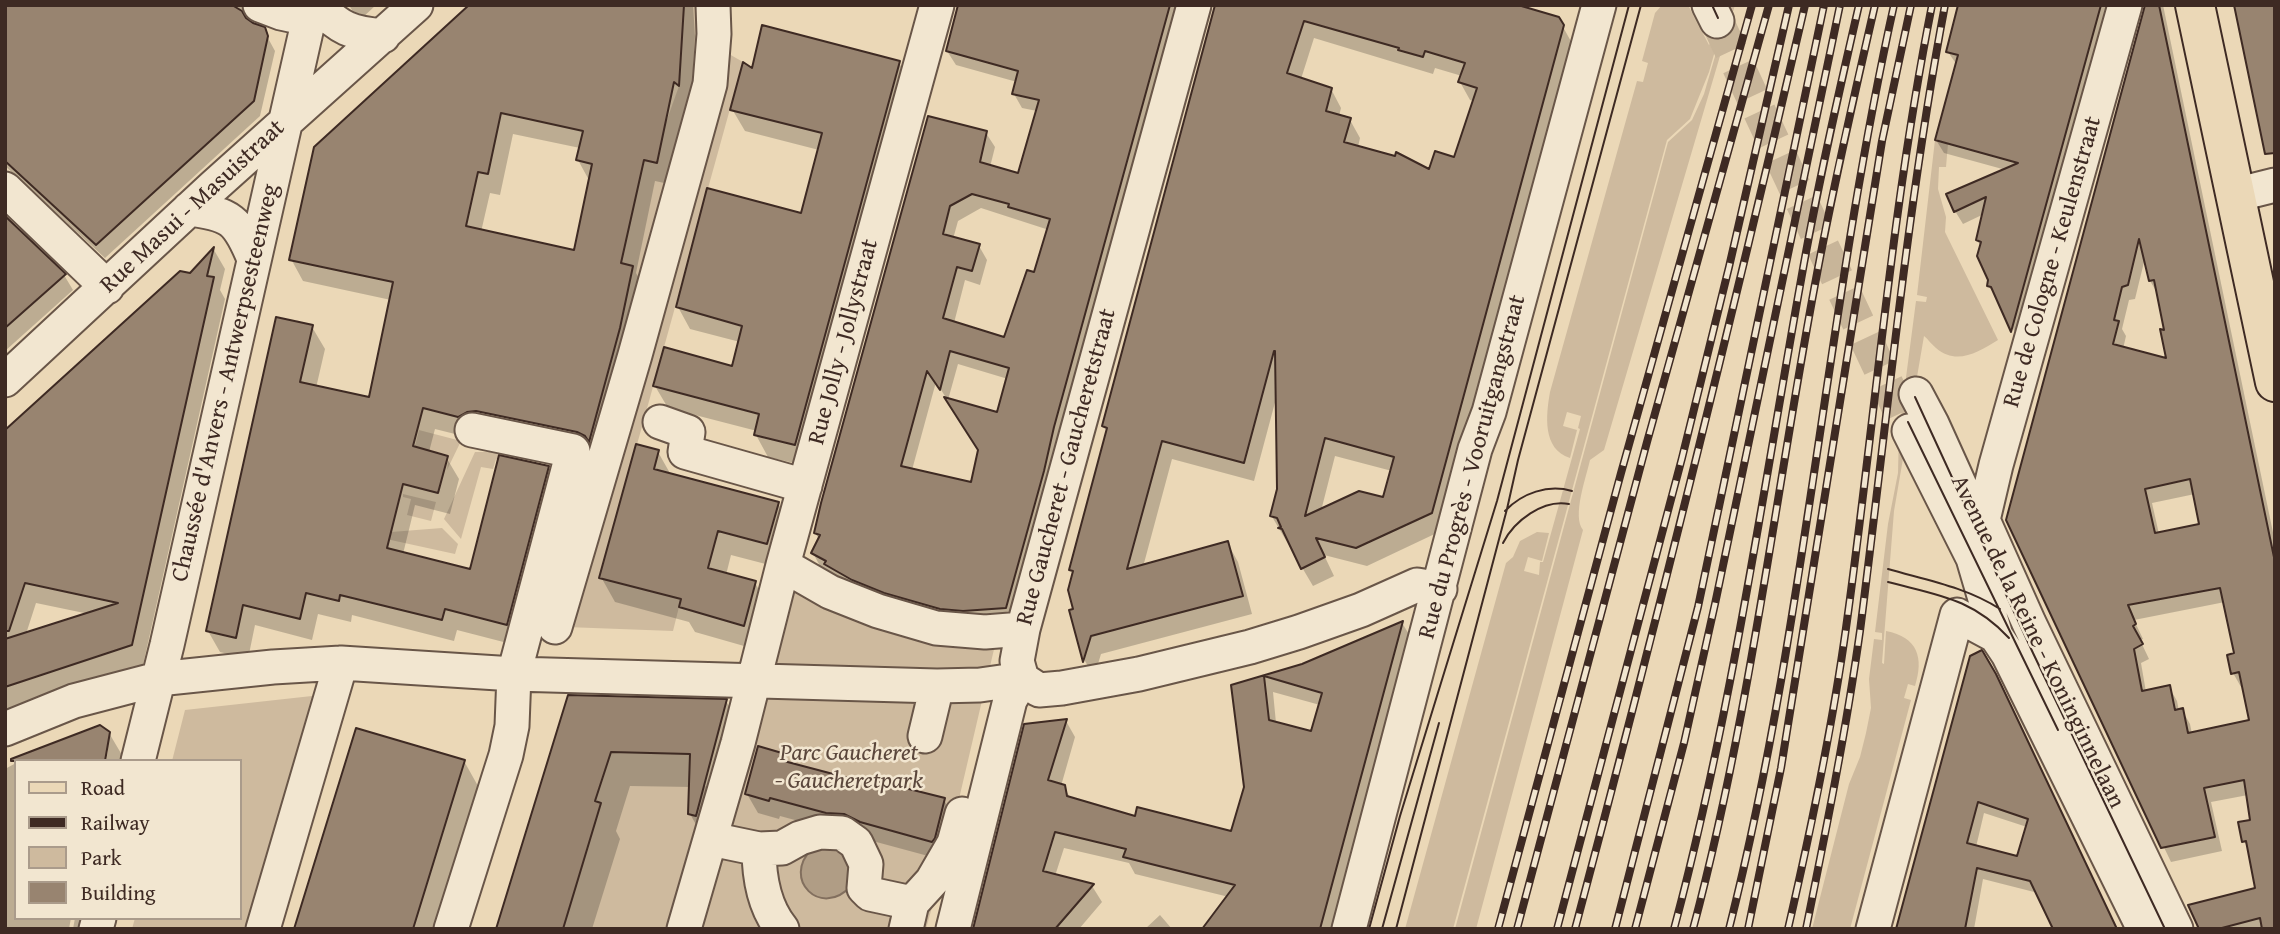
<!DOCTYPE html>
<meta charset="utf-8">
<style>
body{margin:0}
#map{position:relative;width:2280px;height:934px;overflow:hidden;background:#ebd8b7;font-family:"Gentium Book Plus",serif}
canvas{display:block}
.frame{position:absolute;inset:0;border:7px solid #3e2a23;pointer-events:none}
.legend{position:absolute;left:14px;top:759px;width:228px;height:161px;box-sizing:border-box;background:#f2e6d0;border:2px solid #aa9b8b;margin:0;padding:9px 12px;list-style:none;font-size:21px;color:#3e2a23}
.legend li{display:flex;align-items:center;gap:14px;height:35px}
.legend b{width:35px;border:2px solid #aa9b8b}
</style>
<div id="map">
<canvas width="2280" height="934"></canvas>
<div class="frame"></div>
<ul class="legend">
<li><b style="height:9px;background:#ebd8b7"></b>Road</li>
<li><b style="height:9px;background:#3e2a23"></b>Railway</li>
<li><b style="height:19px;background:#ceba9e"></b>Park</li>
<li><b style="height:19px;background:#988470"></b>Building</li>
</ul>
</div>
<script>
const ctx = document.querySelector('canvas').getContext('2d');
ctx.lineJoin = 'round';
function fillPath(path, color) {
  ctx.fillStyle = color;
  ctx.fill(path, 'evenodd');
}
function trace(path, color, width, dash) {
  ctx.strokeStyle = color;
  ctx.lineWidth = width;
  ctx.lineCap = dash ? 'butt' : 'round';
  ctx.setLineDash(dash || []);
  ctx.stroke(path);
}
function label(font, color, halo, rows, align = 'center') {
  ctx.font = font + ' "Gentium Book Plus",serif';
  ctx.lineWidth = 5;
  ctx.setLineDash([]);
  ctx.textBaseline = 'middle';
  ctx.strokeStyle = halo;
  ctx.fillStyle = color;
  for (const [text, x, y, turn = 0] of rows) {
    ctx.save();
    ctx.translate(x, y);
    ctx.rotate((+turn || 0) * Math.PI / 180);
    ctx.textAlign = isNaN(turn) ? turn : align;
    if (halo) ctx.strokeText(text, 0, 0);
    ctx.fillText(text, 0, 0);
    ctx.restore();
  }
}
const green = new Path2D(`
 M683,5h48l-2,49 14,8 -143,516 81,21 -8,32 -133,-5 79,-295 14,-65 -12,-3 23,-103 13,2 8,-37 14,-39z
 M1662,5h26l21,40 4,-5 10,-35h5l-19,67 -19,47 -23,21 -214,789h-48l101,-366 7,-6 7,-16 17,-9 12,1 -7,28 -14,-4 -4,14 15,4 1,-13h3l37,-133 -2,-1 3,-12 -14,-4 -4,14 14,4 -7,28c-28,-9 -24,-43 -20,-66l87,-311 6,1 5,-19 -6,-2 13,-48z
 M1730,5h5l-131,445 -14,10c-4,18 -18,56 -7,70l-107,399h-21l213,-787 24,-22 12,-26z
 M1935,140l13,4 -2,23h-7l-1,22 8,28 -1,15 53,108c-20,12 -41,26 -62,8 -5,-4 -8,-9 -12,-12l-30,175 -12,152 2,1 2,-33c32,6 38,27 29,55l-7,-2 -4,14 7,2 -61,229h-38l37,-145 11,-27 6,-24 5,-25 -2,-29 5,-40 8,1v-7l-7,-1 13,-108 10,-51 1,-42 17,-130 10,1 1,-5 -10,-2z
 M419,430l42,11 -14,29 2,-15 -12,-3 -5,14 -21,-5z
 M475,452h22l55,15 2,8 -58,-16 -3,10 -12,-2 -20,72 -17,-20z
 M403,494l33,8 -5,19 -24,-6 4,-16 -8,-2z
 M442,528l16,16 -3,10 -78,-17 1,-4z
 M785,582l210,63 -51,218 -18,66h-363l38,-126 -6,-2 16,-49 79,2v27l36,12z
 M321,695l-69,234h-120l3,-11h105v-157h-68l13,-51z`);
const water = new Path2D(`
 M837,846l14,13v27c-30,33 -70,-7 -39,-37z`);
const shadow = new Path2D(`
 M5,5h250l-3,4 -11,4 4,6 18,10 12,22 -15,65 -155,142 -100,-92z
 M349,5h27l-16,15 -4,-3z
 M609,5h84l2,31 -4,69 -4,-4 -18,83 -14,-3 -19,92 9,16 -43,172 -131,-23 -36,-9 -6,23 17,5 13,22 -9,35 -35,-9 -12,49 69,17 76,-104 13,22 -42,157 -62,-16 -3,11 -102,-26 -1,7 -33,-8 -6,26 -57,-15 -7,34 -28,-7 -12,-21 104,-304 13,22 -9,39 54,11 21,-99 -88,-19 -12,-22zM513,134l67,14 -2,12 12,22 -15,70 -94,-20 9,-39 10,2z
 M960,5h221l-167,617 -42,3 -137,-46 -4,-6 -10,-5 -8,-15 7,-13 -5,-7 114,-415 57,15 9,14 -5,20 29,8 18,-64 -15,-3 -8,-14 3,-12 -61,-17 -9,-14zM981,208l68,22 -14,44 -30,65 -51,-16 11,-43 15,5 7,-25 -8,-14 -26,-7 5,-18zM958,364l50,15 -10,35 -50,-14zM936,382l44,69 -8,33 -60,-14z
 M1218,5l340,13 15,27 -132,486 -74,35 -43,-11 10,21 -21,10 -42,-71 8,-26 -2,-94 -23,86 -82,-22 -29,108 85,-23 10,18 14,52 -151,40 -7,23 -9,-16 -14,-50 4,-1 -1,-35 -3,-5 37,-137 -4,-7zM1314,38l119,36 2,-6 27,8 -2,6 10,18 4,1 -19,58 -25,13 -72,-25 2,-9 -10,-18 -11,-4 2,-8 -10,-19 -30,-10zM1335,456l57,15 -7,28 -64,12z
 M1960,5h151l-92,336 -20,-42 -11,-13 2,-6 -12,-40 6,-26 -21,10 -8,-13 51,-41 -62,-17 -8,-13 21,-75 -9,-13z
 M2147,5h16l112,537v387h-74l56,-40 -8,-39 -5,-9 8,-20 -4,-26 -37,7 11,49 -51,11 -163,-342zM2145,258l5,23 8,13 8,38 3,29 -46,-12 3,-13 -4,-7 7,-29 6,-1zM2195,494l6,31 -42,9 -7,-31zM2225,602l11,53 -3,18 8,14h3l7,35 -59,12 -2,-10 -8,-14 -3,1 -2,-10 -8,-14 -23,5 -5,-29 8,-4 -9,-19 3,-1 -9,-19z
 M899,63l12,21 -104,382 -39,-9 -12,-22 1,-4 -89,-23 -13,-22 78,-18 7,-26 -50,-13 -12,-22 124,-92 17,-65 -74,-19 -13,-22 21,-38z
 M5,218l59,57 9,15 -68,61z
 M214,250l11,19 -5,21 5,9 -82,366 -138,46v-279l186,-157zM36,603l53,11 -63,20z
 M658,452l13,23 107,28 14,25 -11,40 -50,-13 -5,20 29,8 14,24 -11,43 -63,-18 -6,-10 -74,-20 -14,-25z
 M1402,623l10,16 -79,290h-128l24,-32 -94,-23 -6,-11 -65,-15 -9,28 37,10 10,16 -23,27h-104l91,-208 9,16 -14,49 3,1 7,12 65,19 96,16 13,-46 -12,-102 70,-20zM1273,692l47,13 -8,28 -36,-10z
 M1972,657l144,272 -78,-36 -55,-14 -9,50h-76zM1984,813l43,14 -9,31 -42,-11z
 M570,697l156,4 20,34 -36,114 -20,-35 1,-27 -61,-1 -14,45 4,8 -28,90h-94z
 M109,733l13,22 -1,6h-15l2,-11h-3z
 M781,754l5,9 71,20 87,17 11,19 -12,41 -163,-44 -1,3 -21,-6 -11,-19z
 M464,761l14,25 -44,143h-138z
 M16,763v155h55l-2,11h-64v-160z
 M1160,915l12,14h-27z
 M75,918h15l-3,11h-14z`);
const building = new Path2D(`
 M5,5h227l10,6 4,7 7,5 12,4 3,9 -14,65 -158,144 -91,-84z
 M469,5h215l-5,81 -5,-4 -17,81 -13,-3 -23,103 12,3 -13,62 -31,114 -4,-6 -8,-4 -101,-21 -9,1 -9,5 -35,-9 -10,38 35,10 -10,37 -35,-9 -16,64 83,21 29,-114 50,11 -42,159 -62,-16 -3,11 -102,-25 -1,6 -33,-8 -6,26 -57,-14 -7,33 -30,-7 70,-314 37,8 -13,57 69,15 24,-115 -104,-22 25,-113zM501,113l82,18 -7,29 16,4 -18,86 -108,-24 12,-54 10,2z
 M958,5h212l-116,422 -10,44 -38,137 -43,3 -23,-2 -56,-16 -32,-13 -28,-16 2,-3 -15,-8 9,-18 -6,-2 7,-30 107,-387 59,15 -7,31 38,11 21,-73 -27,-6 6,-23 -72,-20zM972,194l37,10 -1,3 42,12 -16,53 -7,-2 -23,67 -61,-19 14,-51 15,4 8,-27 -37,-10 7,-28zM950,351l59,17 -12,44 -53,-15 34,53 -7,32 -70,-16 26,-95 13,19z
 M1215,5h303l41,12 5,8 -132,488 -76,35 -40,-10 9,19 -24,12 -19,-40 -4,-1 3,-1 -4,-9 -7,-2 7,-27 -2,-138h-1l-30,112 -82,-22 -35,128 101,-28 15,55 -152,40 -8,26 -14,-52 4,-1 -5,-19 5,-19 -4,-1 38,-142 -5,-2zM1304,21l95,27 -1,2 25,7 2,-6 40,12 -7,19 19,6 -23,69 -19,-6 -6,18 -33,-17 -1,4 -51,-14 7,-24 -25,-7 6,-23 -45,-15zM1325,438l69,19 -11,40 -24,-6 -54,25z
 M1958,5h143l-90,327 -20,-45 -4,-1 1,-6 -11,-24 4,-14 -5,-2 10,-43 -32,15 -8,-18 72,-31 -83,-23 23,-85 -12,-3z
 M2145,5h14l116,557v367h-13l-2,-11 -42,11h-19l-11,-24 67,-17 -9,-47 -4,1 -4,-20 12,-2 -6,-40 -40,8 11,49 -54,11 -155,-328zM2139,239l10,42 5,-1 10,50 -4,-1 6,29 -53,-14 6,-23 -5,-1 8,-33 6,-2zM2190,479l9,45 -44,9 -10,-44zM2220,588l14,65 -7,2 4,19 8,-2 10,48 -61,13 -5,-25 -8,2 -5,-25 -28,6 -8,-42 9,-5 -10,-18 3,-2 -8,-19z
 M2234,5h41v148l-10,1z
 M762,25l138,36 -105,384 -41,-10 5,-21 -106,-28 11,-39 68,19 10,-40 -66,-19 31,-119 94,25 21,-80 -92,-23 13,-48 9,6z
 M5,216l61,58 -61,54z
 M214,247l-7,29 7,1 -82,368 -127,42v-48l113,-36 -93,-20 -16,48h-4v-201l175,-159 10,2z
 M636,444l23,6 -5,19 125,33 -12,42 -49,-13 -10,37 48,13 -12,45 -65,-19 2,-8 -82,-21z
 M1403,621l-83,308h-118l33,-44 -112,-28 3,-8 -71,-17 -12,39 51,13 -39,45h-82l51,-205 43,-5 -19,61 17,5 2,11 68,20 2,-9 94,24 13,-44 -13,-102 71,-21zM1264,676l58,17 -11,38 -42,-11z
 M1982,650l14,24 121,255h-64l-23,-48 -53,-13 -12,61h-69l74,-273zM1978,802l50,17 -11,37 -50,-13z
 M568,695l159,4 -31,117 -8,-2 2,-60 -79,-2 -16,49 6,2 -38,126h-67z
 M100,725l10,7 -5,29h-94v-2z
 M356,728l109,32 -52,169h-119z
 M758,746l24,7 -2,7 76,20 1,-4 88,22 -10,40 -3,4 -72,-20 -16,-8 -18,-1 -56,-15 -1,3 -24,-7z`);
const minorTunnel = new Path2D(`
 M1717,21l192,410`);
const minor = new Path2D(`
 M260,5l21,8 28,6
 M317,5c23,24 34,28 66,31
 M1709,5l8,16
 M5,189l102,98
 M2235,195l40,-10
 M189,209c42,5 49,11 65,50
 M5,380l208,-193 203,-182
 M1916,394l16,30 29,64 22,32 46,103 147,306
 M660,422l28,10 -3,20 120,34
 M1909,431l64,127 23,78 12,18 136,275
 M1983,520l13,-55 129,-460
 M783,565l47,27 48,19 58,17 49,4 38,-3
 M555,627l80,-272 75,-271 4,-50 -1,-29
 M5,729l69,-28 84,-22 115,-12 68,-4 173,11 423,12 43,-1 42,-6 17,11 23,-2 77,-14 111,-27 49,-15 62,-22 56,-25 23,4
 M925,736l12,-50
 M138,761l29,-116 145,-640
 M711,839l48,10 23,-1 18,-10 20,-6 22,1 14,10 10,21 -2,24 6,6 42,9
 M759,849c0,28 5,58 23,80
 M96,929l3,-11
 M263,929l78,-266
 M451,929l55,-174 6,-29 2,-52 59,-223 -101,-21
 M684,929l54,-186 45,-178 154,-560
 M906,929l6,-26 20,-22 22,-38 8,-29
 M953,929l57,-229 12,-21 -5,-18 6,-32 171,-624
 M1349,929l126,-480 14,-37 110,-407
 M1873,929l84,-314 39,21`);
const major = new Path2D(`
 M2195,5l80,377`);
const tram = new Path2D(`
 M1712,5l6,13
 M1915,397l118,256 132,276
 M1908,422l150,308
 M1505,511c17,-18 43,-27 67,-20
 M1503,543c11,-22 40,-44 66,-39
 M1888,569c38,11 78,18 112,40
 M1888,582c49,13 84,16 121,56
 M1369,929l31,-113 97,-315 132,-496
 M1382,929l57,-206
 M1396,929l111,-420 11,-49 123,-455`);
const rail = new Path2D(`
 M1498,929l123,-456 131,-468
 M1517,929l130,-487 122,-437
 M1557,929l125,-471 47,-191 60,-262
 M1575,929c82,-307 158,-615 230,-924
 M1615,929l83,-322 126,-602
 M1635,929l49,-186 31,-139 125,-599
 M1674,929c57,-214 88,-432 127,-649 16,-92 37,-184 58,-275
 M1693,929c57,-213 82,-433 123,-650 17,-92 38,-183 59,-274
 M1729,929c77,-304 97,-618 165,-924
 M1748,929l33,-161 101,-627 29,-136
 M1788,929c23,-100 44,-200 58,-301 29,-208 45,-417 86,-623
 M1806,929c20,-99 40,-198 54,-298 27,-209 46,-419 85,-626`);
const streetNames = [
 ["Rue Masui - Masuistraat",193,207,-43],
 ["Rue de Cologne - Keulenstraat",2053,262,-74],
 ["Rue Jolly - Jollystraat",844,342,-75],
 ["Chaussée d'Anvers - Antwerpsesteenweg",226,383,-77],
 ["Rue Gaucheret - Gaucheretstraat",1067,467,-75],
 ["Rue du Progrès - Vooruitgangstraat",1473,467,-75],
 ["Avenue de la Reine - Koninginnelaan",2037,642,64]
];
const parkNames = [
 ["Parc Gaucheret",849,754],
 ["- Gaucheretpark",849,782]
];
fillPath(green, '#ceba9e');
fillPath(water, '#b09d85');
trace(water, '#826f5e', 2);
fillPath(shadow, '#0003');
fillPath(building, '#988470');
trace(building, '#3e2a23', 2);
trace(minorTunnel, '#c8b599', 33, [33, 17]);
trace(minor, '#695648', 37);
trace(major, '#3e2a23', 42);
trace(minor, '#f2e6d0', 33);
trace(major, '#ebd8b7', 38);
trace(tram, '#3e2a23', 2);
trace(rail, '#3e2a23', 8);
trace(rail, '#f2e6d0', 5, [16]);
label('24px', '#3e2a23', '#f2e6d0', streetNames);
label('italic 24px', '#5b473c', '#f2e6d0', parkNames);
</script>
